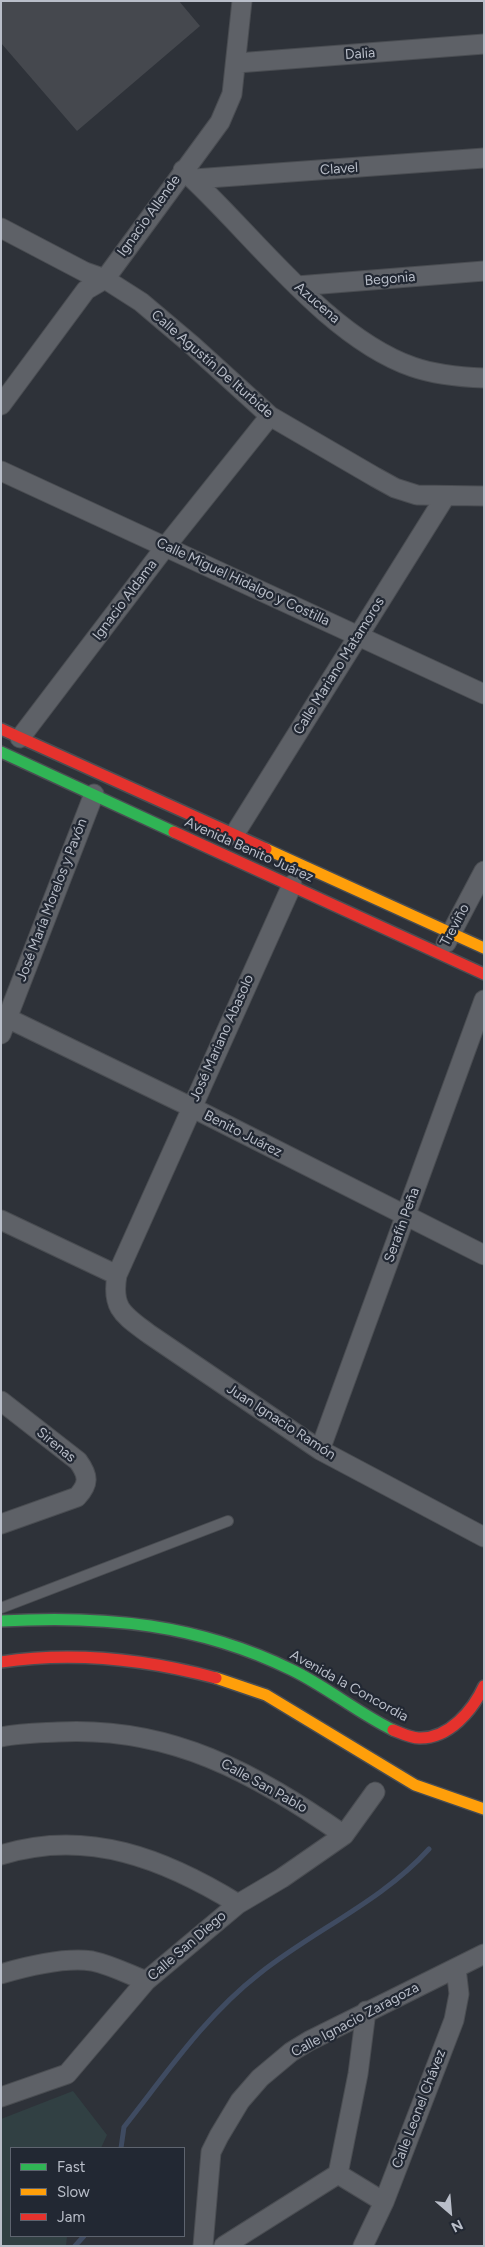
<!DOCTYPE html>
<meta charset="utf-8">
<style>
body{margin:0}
#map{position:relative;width:485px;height:2247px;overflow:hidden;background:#2e3239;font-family:Figtree,sans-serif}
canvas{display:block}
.frame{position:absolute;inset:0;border:2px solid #b9bec9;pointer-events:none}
.legend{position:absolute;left:10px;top:2147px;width:175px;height:90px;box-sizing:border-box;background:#222833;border:1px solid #5e646f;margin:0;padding:6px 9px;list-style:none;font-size:15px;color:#b9bec9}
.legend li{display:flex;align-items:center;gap:10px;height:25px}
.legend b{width:25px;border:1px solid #5e646f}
.north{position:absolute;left:425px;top:2187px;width:50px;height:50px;-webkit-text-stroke:4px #222833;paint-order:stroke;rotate:153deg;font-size:14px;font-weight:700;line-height:20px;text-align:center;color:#b9bec9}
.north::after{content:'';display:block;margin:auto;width:18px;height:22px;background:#b9bec9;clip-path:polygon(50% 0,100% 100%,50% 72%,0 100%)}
</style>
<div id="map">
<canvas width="485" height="2247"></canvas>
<div class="frame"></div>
<ul class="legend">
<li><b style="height:6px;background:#30b455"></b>Fast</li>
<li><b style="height:6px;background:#ff9f0a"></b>Slow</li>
<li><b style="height:6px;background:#e5322d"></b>Jam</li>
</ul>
<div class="north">N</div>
</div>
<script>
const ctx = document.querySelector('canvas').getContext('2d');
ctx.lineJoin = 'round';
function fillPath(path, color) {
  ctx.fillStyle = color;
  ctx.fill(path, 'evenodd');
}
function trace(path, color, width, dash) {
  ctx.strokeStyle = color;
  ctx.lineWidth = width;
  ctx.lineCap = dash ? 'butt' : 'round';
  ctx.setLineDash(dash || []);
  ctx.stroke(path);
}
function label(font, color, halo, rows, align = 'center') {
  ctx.font = font + ' Figtree,sans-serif';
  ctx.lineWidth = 4.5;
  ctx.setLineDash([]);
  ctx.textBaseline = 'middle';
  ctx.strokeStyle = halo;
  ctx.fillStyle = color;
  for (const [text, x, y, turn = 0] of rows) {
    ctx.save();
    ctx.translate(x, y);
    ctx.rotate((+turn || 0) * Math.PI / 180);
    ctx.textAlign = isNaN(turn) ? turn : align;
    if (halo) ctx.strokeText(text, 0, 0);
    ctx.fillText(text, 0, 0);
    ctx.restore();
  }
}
const green = new Path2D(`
 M73,2091l34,44 -6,13h-90v88h56l-1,10h-65v-127z`);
const stream = new Path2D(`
 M121,2148l3,-21c42,-53 81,-111 135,-153 55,-44 122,-72 170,-125
 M75,2246l9,-10`);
const building = new Path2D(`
 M1,1h178l21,25 -123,105 -76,-88z`);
const lane = new Path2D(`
 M1,1608l227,-87`);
const street = new Path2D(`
 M237,63l247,-19
 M183,170c67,60 143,167 230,197 23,8 46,10 71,11
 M194,179l290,-21
 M1,228l84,44 20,7 36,23 52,44 77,70 105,61 20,11 22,7 67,1
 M297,286l187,-15
 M1,405l85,-115 19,-11 115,-157 12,-28 10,-93
 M1,471l483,223
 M20,738l146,-192 104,-130
 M234,835l211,-338
 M292,885l-175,390c-6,34 7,40 32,59l171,116 164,87
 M446,943l38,-72
 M1,1015l190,92 293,148
 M1,1034l93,-240
 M1,1220l116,55
 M1,1401l77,60c11,15 11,23 -1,36l-76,27
 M320,1450l164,-450
 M1,1737c19,-4 38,-4 57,-5 113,-6 196,41 286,103
 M1,1855c86,-27 164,4 237,49
 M1,1974c27,-8 63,-17 91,-13 19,4 36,13 54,20
 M366,2011l-8,63 -20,100 46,28
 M1,2097l66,-23 79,-93 92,-77 44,-26 62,-43 31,-43
 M203,2246l8,-94 8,-16 21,-35 20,-23 31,-26 18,-11 175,-87
 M224,2246l114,-72
 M363,2246l21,-44 70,-182 5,-26 -3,-26`);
const fast = new Path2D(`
 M1,752l173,80
 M1,1621c104,-6 197,3 291,49 35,17 66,43 101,60`);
const slow = new Path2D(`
 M266,849l218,99
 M216,1678l50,17 149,90 69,24`);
const jam = new Path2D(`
 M1,729l265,120
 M174,832l310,142
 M1,1662c73,-11 144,-3 215,16
 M393,1730c8,3 17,8 26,8 30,1 54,-28 65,-52`);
const streetNames = [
 ["Dalia",360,54,-4],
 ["Clavel",339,169,-4],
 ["Ignacio Allende",149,216,-54],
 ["Begonia",390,279,-5],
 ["Azucena",317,303,41],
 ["Calle Agustín De Iturbide",212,364,41],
 ["Calle Miguel Hidalgo y Costilla",243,582,25],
 ["Ignacio Aldama",125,600,-53],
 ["Calle Mariano Matamoros",339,666,-58],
 ["Avenida Benito Juárez",249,850,24],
 ["José María Morelos y Pavón",52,900,-69],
 ["Treviño",455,925,-62],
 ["José Mariano Abasolo",222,1038,-66],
 ["Benito Juárez",243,1134,27],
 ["Serafín Peña",402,1225,-70],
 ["Juan Ignacio Ramón",281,1422,33],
 ["Sirenas",56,1445,39],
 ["Avenida la Concordia",349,1686,29],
 ["Calle San Pablo",264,1786,29],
 ["Calle San Diego",187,1946,-41],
 ["Calle Ignacio Zaragoza",355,2020,-28],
 ["Calle Leonel Chávez",419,2109,-69]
];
fillPath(green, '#314043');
trace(stream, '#3f4b61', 5);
fillPath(building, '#45484e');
trace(lane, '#4a4d52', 12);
trace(street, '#4a4d52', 21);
trace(fast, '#4a4d52', 14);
trace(slow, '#4a4d52', 14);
trace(jam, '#4a4d52', 14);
trace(lane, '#5e6167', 10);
trace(street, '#5e6167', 19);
trace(fast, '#30b455', 11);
trace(slow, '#ff9f0a', 11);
trace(jam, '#e5322d', 11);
label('14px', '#b9bec9', '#222833', streetNames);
</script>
